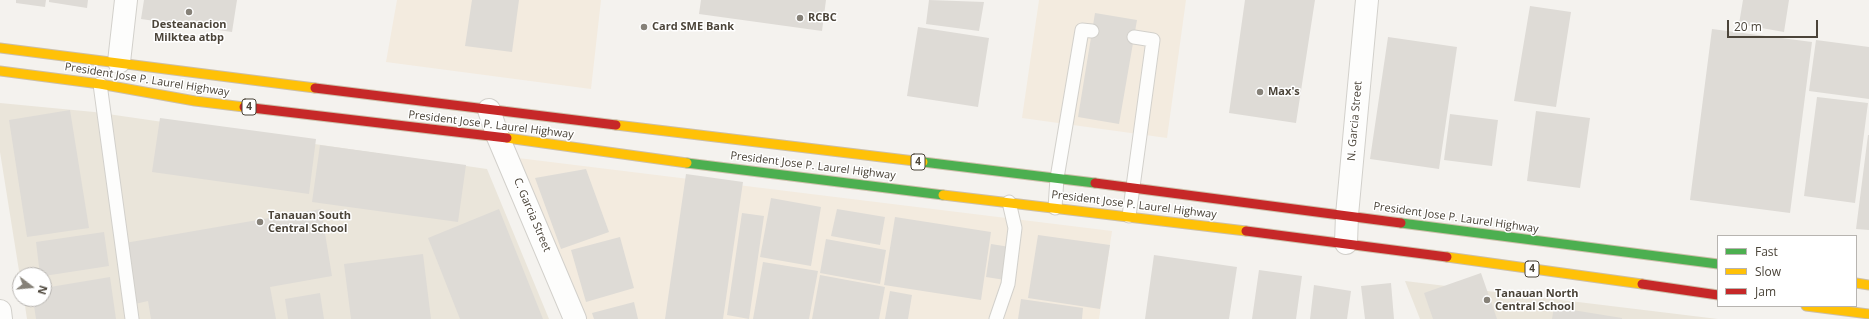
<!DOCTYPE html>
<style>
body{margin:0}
#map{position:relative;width:1869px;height:319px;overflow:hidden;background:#f4f2ee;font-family:"Open Sans",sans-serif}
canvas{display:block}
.legend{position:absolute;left:1717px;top:235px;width:140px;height:72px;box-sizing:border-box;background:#fff;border:1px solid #b7b4b0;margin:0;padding:5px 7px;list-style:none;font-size:12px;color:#4b4439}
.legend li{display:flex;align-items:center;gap:8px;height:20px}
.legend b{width:20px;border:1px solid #b7b4b0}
.north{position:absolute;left:12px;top:267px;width:40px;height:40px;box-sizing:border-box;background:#fff;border:1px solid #b7b4b0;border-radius:50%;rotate:106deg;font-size:11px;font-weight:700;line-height:16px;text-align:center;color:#4b4439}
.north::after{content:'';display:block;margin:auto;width:14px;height:18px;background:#868178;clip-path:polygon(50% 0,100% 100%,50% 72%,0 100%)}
.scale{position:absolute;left:1727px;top:20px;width:91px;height:18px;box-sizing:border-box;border:2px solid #4b4439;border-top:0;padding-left:5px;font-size:12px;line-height:14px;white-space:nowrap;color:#4b4439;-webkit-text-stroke:3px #fff;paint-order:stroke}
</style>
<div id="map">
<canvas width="1869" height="319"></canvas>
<ul class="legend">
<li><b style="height:5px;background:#4caf50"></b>Fast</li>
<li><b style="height:5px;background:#ffc107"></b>Slow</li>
<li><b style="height:5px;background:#c62828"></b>Jam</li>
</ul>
<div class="north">N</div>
<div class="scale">20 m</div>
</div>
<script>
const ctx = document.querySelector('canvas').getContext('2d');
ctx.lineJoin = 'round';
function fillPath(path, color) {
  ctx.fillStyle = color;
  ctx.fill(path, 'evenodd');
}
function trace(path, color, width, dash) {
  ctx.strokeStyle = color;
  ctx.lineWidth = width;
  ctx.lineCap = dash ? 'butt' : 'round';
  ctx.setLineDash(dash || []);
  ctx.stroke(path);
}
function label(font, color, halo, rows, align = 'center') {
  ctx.font = font + ' "Open Sans",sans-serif';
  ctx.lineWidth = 3;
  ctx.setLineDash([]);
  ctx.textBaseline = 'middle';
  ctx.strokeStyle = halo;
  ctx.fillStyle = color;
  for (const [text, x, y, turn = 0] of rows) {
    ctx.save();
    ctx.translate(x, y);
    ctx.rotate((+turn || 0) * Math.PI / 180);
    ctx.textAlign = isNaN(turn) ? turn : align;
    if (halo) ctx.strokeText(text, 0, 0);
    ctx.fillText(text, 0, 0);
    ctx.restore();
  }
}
const commercial = new Path2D(`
 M397,0h204l-10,89 -205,-27z
 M1039,0h147l-19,138 -145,-20z
 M518,158l594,73 -13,88h-518z`);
const education = new Path2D(`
 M0,103l94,9 393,57 62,150h-522l-3,-20h20v-24h-24v2l-20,-125z
 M1405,281l313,38h-298z`);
const building = new Path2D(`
 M16,0h30l-1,7 -29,-4z
 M49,0h39l-1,8 -38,-6z
 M144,0h93l-5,32 -91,-13z
 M472,0h47l-7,52 -47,-6z
 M701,0h125l-4,31 -123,-17z
 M929,0l55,2 -5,29 -53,-7z
 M1245,0h70l-19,123 -67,-10z
 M1743,0h46l-5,32 -45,-8z
 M1530,6l41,6 -15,95 -42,-6z
 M1095,13l42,7 -18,104 -41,-7z
 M918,27l71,11 -11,69 -71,-11z
 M1712,29l100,13 -22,171 -100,-13z
 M1388,37l69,10 -18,122 -69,-10z
 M1816,40l53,7v52l-60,-8z
 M1817,97l51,6 -13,100 -51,-7z
 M70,110l19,118 -62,9 -18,-117z
 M1536,111l54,7 -10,70 -53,-7z
 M1450,114l48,6 -6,46 -48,-6z
 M160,118l156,21 -7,55 -157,-22z
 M1868,135h1v95l-13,-1z
 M320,145l146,20 -8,57 -146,-20z
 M586,169l23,63 -48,17 -26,-71z
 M686,174l57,8 -20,137h-58z
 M771,198l50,9 -10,59 -51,-9z
 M321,209l11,67 -62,11 6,32h-125l-3,-18 -13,3 -10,-61z
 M499,209l44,110h-83l-32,-81z
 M837,209l48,8 -5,28 -49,-9z
 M742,213l22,3 -15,103 -22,-4z
 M895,217l96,15 -10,68 -97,-15z
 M104,232l5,34 -65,10 -4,-1 -4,-33z
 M1038,235l72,10 -10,64 -72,-11z
 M620,237l14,51 -48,14 -15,-52z
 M826,239l60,11 -6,34 -60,-11z
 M991,244l19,3 -5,33 -19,-3z
 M423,254l8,65h-80l-7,-55z
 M1154,255l83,12 -8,52h-84z
 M763,262l55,9 -9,48h-56z
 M1259,270l43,6 -6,43h-44z
 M1481,273l16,46h-64l-9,-26z
 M820,275l65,12 -6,32h-67z
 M110,277l6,42h-80l-3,-20h11v-11z
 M1391,283l3,36h-29l-4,-33z
 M1314,285l37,6 -4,28h-37z
 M890,291l22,4 -4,24h-23z
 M320,293l4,26h-36l-3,-20z
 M1021,299l62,9 -1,11h-64z
 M634,302l4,17h-44l-2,-6z
 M1554,307l68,11v1h-70z`);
const lane = new Path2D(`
 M100,84l32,235
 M1055,208l2,-30 25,-148 10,1
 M1129,216l24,-176 -19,-3
 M996,319l12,-35 7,-56 -6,-26`);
const street = new Path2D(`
 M119,62l7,-62
 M489,110l9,27 77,182
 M1346,243l1,-28 20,-215
 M0,311l1,8`);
const fast = new Path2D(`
 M923,162l172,21
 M687,163l256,32
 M1401,223l317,41`);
const slow = new Path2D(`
 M0,48l315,40
 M0,71l100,13 95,17 49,6
 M616,125l307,37
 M507,138l180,25
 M943,195l303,36
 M1447,257l195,27
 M1856,283l13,2
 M1806,306l63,8`);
const jam = new Path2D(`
 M315,88l301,37
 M244,107l263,31
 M1095,183l306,40
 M1246,231l201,26
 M1642,284l76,11`);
const markers = [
 [189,12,4,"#868178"],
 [800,18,4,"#868178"],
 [644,27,4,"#868178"],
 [1260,92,4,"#868178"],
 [260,222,4,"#868178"],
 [1487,300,4,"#868178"]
];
const shields = [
 [249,107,14],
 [918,162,14],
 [1532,269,14]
];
const shieldNames = [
 ["4",249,107],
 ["4",918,162],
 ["4",1532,269]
];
const poiNames = [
 ["RCBC",808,18],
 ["Desteanacion",189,25,"center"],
 ["Milktea atbp",189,38,"center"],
 ["Card SME Bank",652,27],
 ["Max's",1268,92],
 ["Tanauan South",268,216],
 ["Central School",268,229],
 ["Tanauan North",1495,294],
 ["Central School",1495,307]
];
const streetNames = [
 ["President Jose P. Laurel Highway",147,80,9],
 ["N. Garcia Street",1355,121,-85],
 ["President Jose P. Laurel Highway",491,125,7],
 ["President Jose P. Laurel Highway",813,166,7],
 ["President Jose P. Laurel Highway",1134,205,7],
 ["C. Garcia Street",532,215,67],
 ["President Jose P. Laurel Highway",1456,218,8]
];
fillPath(commercial, '#f3ebdf');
fillPath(education, '#eae5da');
fillPath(building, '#dedbd6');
trace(lane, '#d2d0cb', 15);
trace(street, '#d2d0cb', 24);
trace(fast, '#ccbfa9', 11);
trace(slow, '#ccbfa9', 11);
trace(jam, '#ccbfa9', 11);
trace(lane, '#fdfdfc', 13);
trace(street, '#fdfdfc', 22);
trace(fast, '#4caf50', 9);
trace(slow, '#ffc107', 9);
trace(jam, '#c62828', 9);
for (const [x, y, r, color] of markers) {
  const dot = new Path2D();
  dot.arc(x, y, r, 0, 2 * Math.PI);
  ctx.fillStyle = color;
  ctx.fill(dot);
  trace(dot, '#fff', 1.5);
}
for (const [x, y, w] of shields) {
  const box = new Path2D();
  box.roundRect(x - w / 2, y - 8, w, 16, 3);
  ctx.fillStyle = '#fff';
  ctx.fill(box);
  trace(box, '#4b4439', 1);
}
label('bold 10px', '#4b4439', null, shieldNames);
label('bold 11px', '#4b4439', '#fff', poiNames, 'left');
label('11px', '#4b4439', '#fff', streetNames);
</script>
